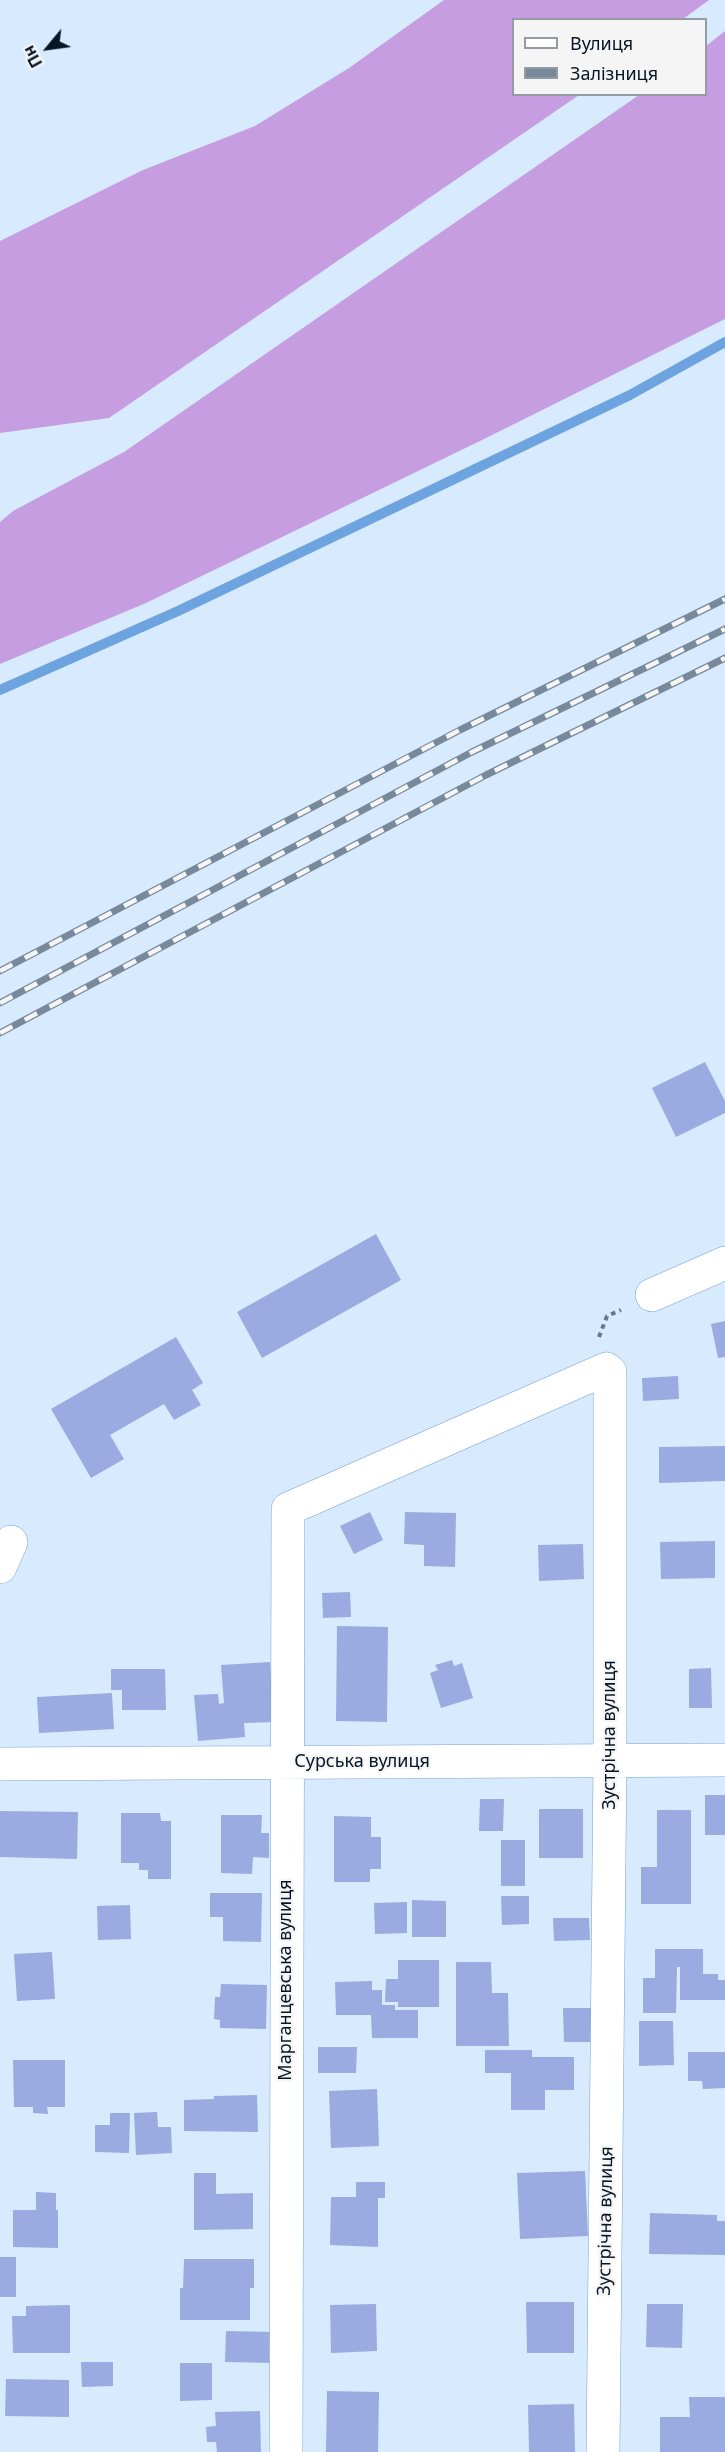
<!DOCTYPE html>
<meta charset="utf-8">
<style>
body{margin:0}
#map{position:relative;width:725px;height:2452px;overflow:hidden;background:#d8eafd;font-family:"Noto Sans",sans-serif}
canvas{display:block}
.legend{position:absolute;left:512px;top:18px;width:195px;height:78px;box-sizing:border-box;background:#f5f5f5;border:2px solid #959ba2;margin:0;padding:8px 10px;list-style:none;font-size:18px;color:#051526}
.legend li{display:flex;align-items:center;gap:12px;height:30px}
.legend b{width:30px;border:2px solid #959ba2}
.north{position:absolute;left:18px;top:18px;width:60px;height:60px;-webkit-text-stroke:4px #f5f5f5;paint-order:stroke;rotate:241deg;font-size:16px;font-weight:700;line-height:24px;text-align:center;color:#051526}
.north::after{content:'';display:block;margin:auto;width:21px;height:27px;background:#051526;clip-path:polygon(50% 0,100% 100%,50% 72%,0 100%)}
</style>
<div id="map">
<canvas width="725" height="2452"></canvas>
<ul class="legend">
<li><b style="height:8px;background:#fff"></b>Вулиця</li>
<li><b style="height:8px;background:#78899b"></b>Залізниця</li>
</ul>
<div class="north">Пн</div>
</div>
<script>
const ctx = document.querySelector('canvas').getContext('2d');
ctx.lineJoin = 'round';
function fillPath(path, color) {
  ctx.fillStyle = color;
  ctx.fill(path, 'evenodd');
}
function trace(path, color, width, dash) {
  ctx.strokeStyle = color;
  ctx.lineWidth = width;
  ctx.lineCap = dash ? 'butt' : 'round';
  ctx.setLineDash(dash || []);
  ctx.stroke(path);
}
function label(font, color, halo, rows, align = 'center') {
  ctx.font = font + ' "Noto Sans",sans-serif';
  ctx.lineWidth = 4.5;
  ctx.setLineDash([]);
  ctx.textBaseline = 'middle';
  ctx.strokeStyle = halo;
  ctx.fillStyle = color;
  for (const [text, x, y, turn = 0] of rows) {
    ctx.save();
    ctx.translate(x, y);
    ctx.rotate((+turn || 0) * Math.PI / 180);
    ctx.textAlign = isNaN(turn) ? turn : align;
    if (halo) ctx.strokeText(text, 0, 0);
    ctx.fillText(text, 0, 0);
    ctx.restore();
  }
}
const forest = new Path2D(`
 M444,0h265l-26,19 -169,1v74l65,1 -470,323 -109,15v-192l143,-71 112,-44 94,-58z
 M725,31v288l-243,121 -336,163 -146,61v-142l13,-11 111,-59 515,-357 67,-1v-48z`);
const stream = new Path2D(`
 M0,690l178,-79 452,-216 95,-53`);
const building = new Path2D(`
 M705,1062l20,39v12l-49,24 -24,-49z
 M376,1234l25,46 -139,78 -25,-46z
 M725,1321v36l-7,1 -7,-34z
 M176,1337l27,46 -11,7 9,15 -27,15 -10,-16 -54,31 14,24 -33,19 -40,-69z
 M678,1376l1,23 -36,2 -1,-23z
 M725,1446v35l-66,2v-36z
 M370,1512l13,28 -29,14 -14,-28z
 M405,1512l51,1 -1,54 -31,-1v-21l-20,-1z
 M715,1541v37l-54,1 -1,-37z
 M583,1544l1,35 -45,2 -1,-36z
 M350,1592l1,25 -28,1 -1,-25z
 M337,1626l51,1 -1,95 -51,-1z
 M452,1660l2,6 8,-3 11,35 -32,10 -11,-35 8,-3 -3,-5z
 M270,1662l4,60 -30,1 1,14 -47,4 -4,-46 24,-1 1,10 5,-1 -3,-38z
 M711,1668l1,40h-23v-39z
 M111,1669h54l1,41h-44v-20h-11z
 M112,1693l2,36 -75,4 -2,-36z
 M705,1795h20v40h-20z
 M480,1799h24l-1,32h-24z
 M539,1809h44v49h-44z
 M657,1810h34v94h-50v-37h16z
 M0,1811l78,1 -1,47 -77,-2z
 M121,1813h39l1,8h10v58h-23v-9h-9v-7h-18z
 M221,1815h41l-1,18h8v25l-16,-1 -1,17 -31,-1z
 M334,1816l37,1v20h10v32h-11v13h-36z
 M501,1840h24v46h-24z
 M210,1893h52l-1,49 -38,-1v-24h-13z
 M501,1896h28v28l-27,1z
 M412,1900l34,1v36h-34z
 M407,1902v31l-32,1 -1,-31z
 M130,1905l1,34 -33,1 -1,-34z
 M553,1918h36l1,22 -36,1z
 M655,1949h48v25h15v6h7v20h-45v-33h-3l-1,46h-33v-35h12z
 M52,1952l3,47 -38,2 -3,-47z
 M398,1960h41v47h-41v-5h-13l1,-23h12z
 M456,1962h35l1,31h16l1,53h-53z
 M372,1981v9h10v15h13v5h23v28h-46l-1,-23h-35l-1,-33z
 M221,1984l46,1 -1,44 -46,-1v-8l-6,-1 1,-22h5z
 M563,2008h30l1,34h-30z
 M639,2021h34l1,44 -35,1z
 M318,2047h39l-1,26h-38z
 M485,2050h47v7h42v33h-29v20h-34v-37h-26z
 M688,2052h37v36l-22,1 -1,-8h-14z
 M13,2060h52v47h-18l1,7 -15,-1v-6h-19z
 M377,2089l2,57 -48,2 -2,-57z
 M257,2095l1,37 -74,-1v-31l30,-1v-3z
 M157,2112l1,15h13l1,26 -36,2 -2,-42z
 M110,2113h20l-1,40 -34,-1v-27h15z
 M585,2171l3,65 -68,3 -3,-66z
 M194,2173h22v21l37,-1v36l-59,1z
 M356,2182h29v16h-7v49l-48,-2 1,-48h25z
 M36,2192l20,1v17h2v38l-45,-1v-37h23z
 M650,2213l67,2v6h8v34l-76,-1z
 M0,2257h16v40h-16z
 M184,2259h70v29h-4v32h-70v-32h3z
 M526,2302h48v51h-47z
 M376,2304l1,47 -46,2 -1,-48z
 M647,2304h36l-1,44 -36,-1z
 M70,2305v48h-57l-1,-37h14v-10z
 M226,2331l49,1 -1,31 -49,-1z
 M81,2362h32v24l-31,1z
 M180,2363h32v37l-32,1z
 M6,2379l63,1v37l-64,-1z
 M327,2391l52,1 -1,60h-52z
 M689,2397h36v55h-65v-35h30z
 M574,2404l1,48h-46l-1,-47z
 M260,2411l1,41h-44l-1,-10h-9l-1,-15 10,-1 -1,-14z`);
const path = new Path2D(`
 M599,1337l8,-21 14,-6`);
const minor = new Path2D(`
 M652,1295l73,-32
 M0,1567l11,-25
 M0,1764l725,-4
 M286,2452l2,-943 318,-140 4,3v389l-7,691`);
const rail = new Path2D(`
 M0,971l460,-241 265,-131
 M0,1003l472,-251 253,-123
 M0,1033l486,-258 239,-117`);
const streetNames = [
 ["Зустрічна вулиця",610,1735,-90],
 ["Сурська вулиця",362,1762],
 ["Марганцевська вулиця",286,1980,-90],
 ["Зустрічна вулиця",606,2221,-89]
];
fillPath(forest, '#c59de0');
trace(stream, '#6da3de', 10);
fillPath(building, '#9aabe1');
trace(minor, '#77a1ce', 34);
trace(path, '#677889', 4, [4.5, 4.5]);
trace(minor, '#fff', 33);
trace(rail, '#78899b', 7);
trace(rail, '#f5f5f5', 4.5, [14]);
label('18px', '#051526', '#f5f5f5', streetNames);
</script>
